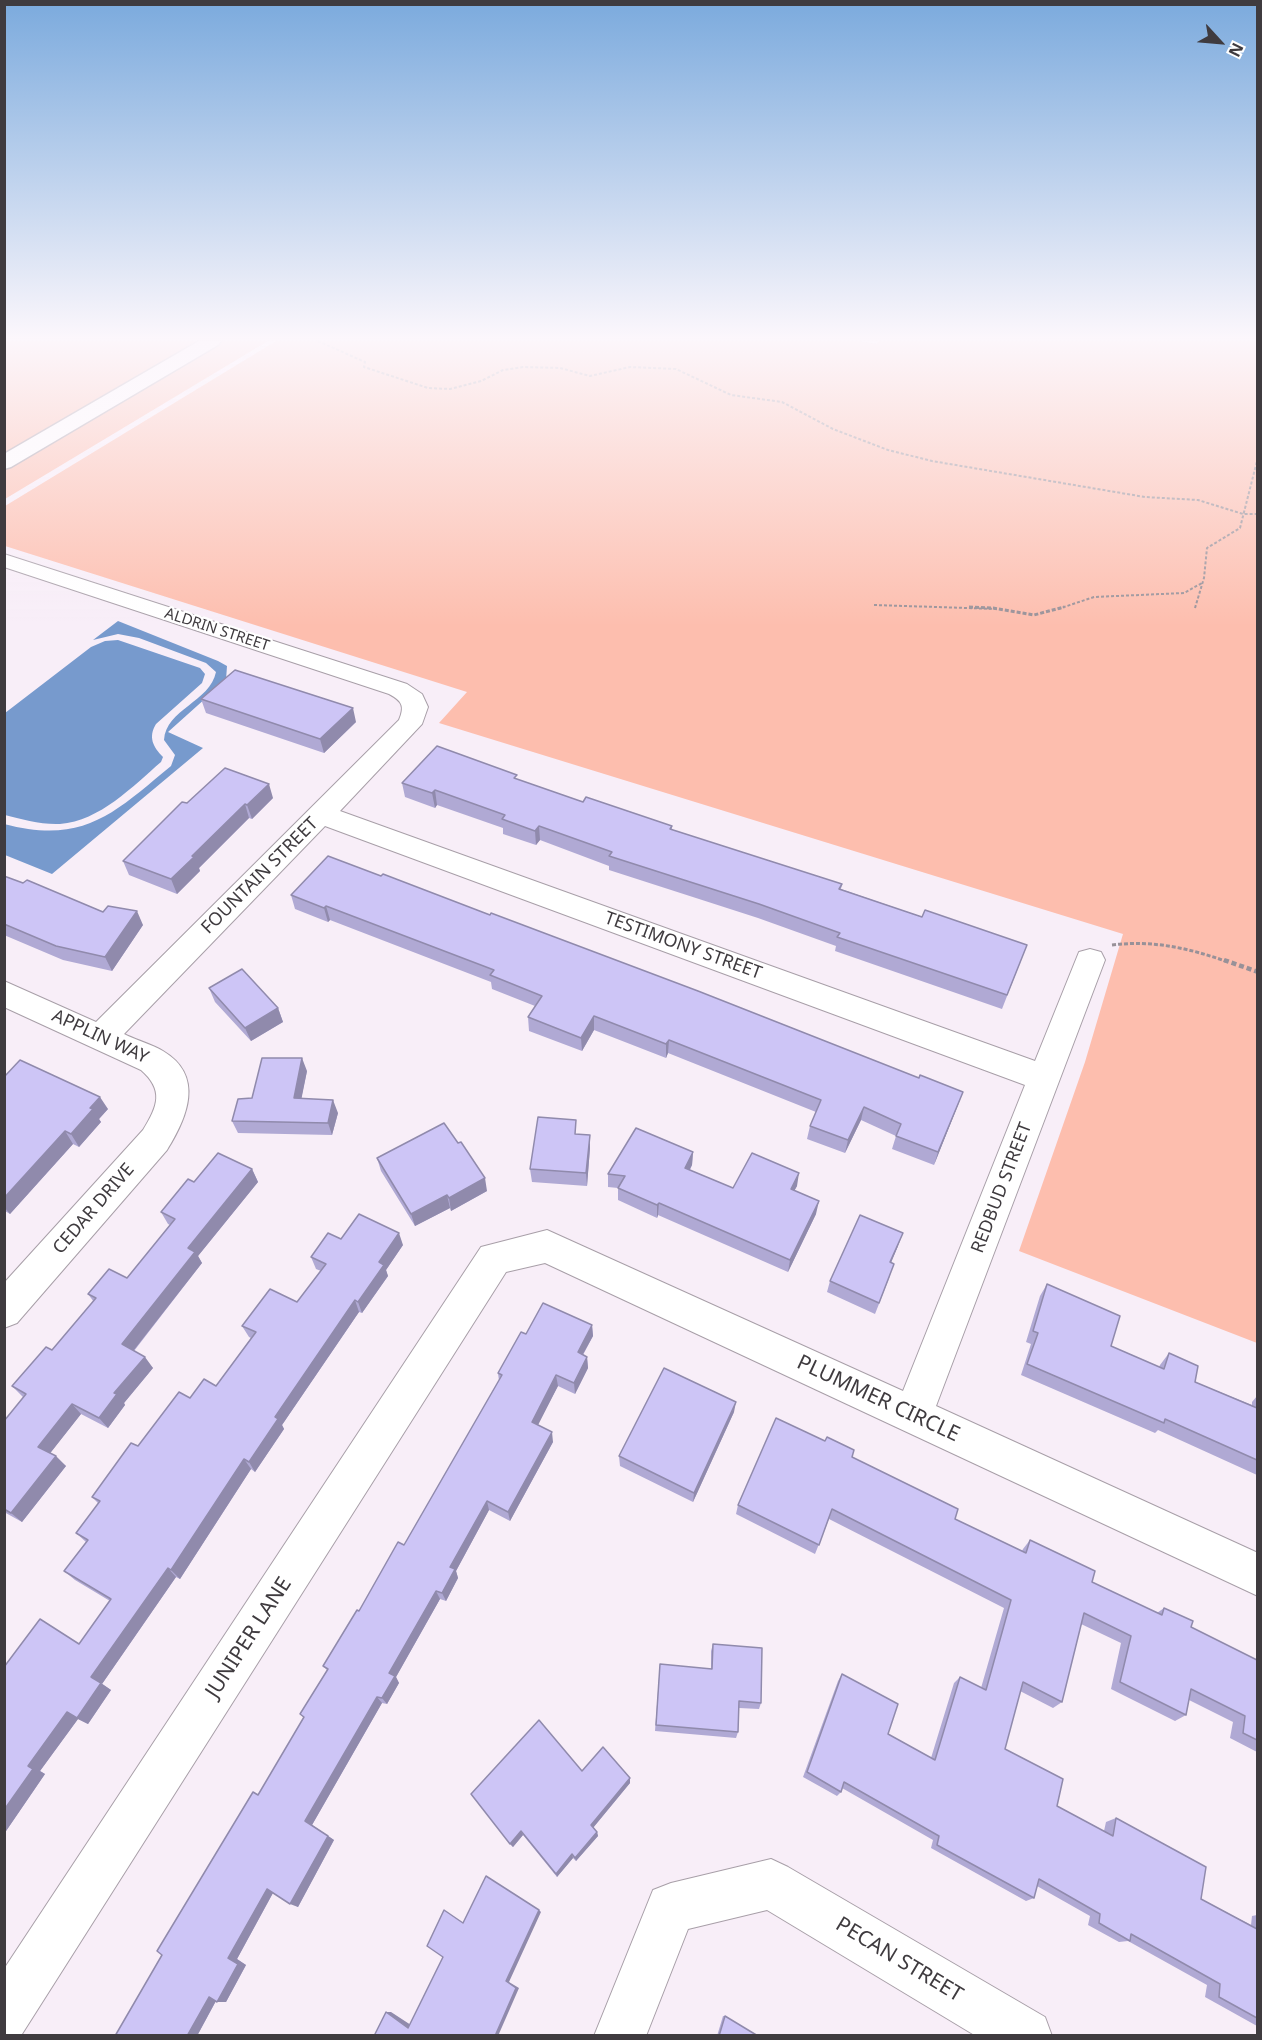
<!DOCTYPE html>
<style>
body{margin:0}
#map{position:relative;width:1262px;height:2040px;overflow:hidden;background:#f8eef8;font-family:"Noto Sans",sans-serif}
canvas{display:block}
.frame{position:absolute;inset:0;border:6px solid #3f3b3f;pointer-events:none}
.north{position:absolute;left:1190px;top:12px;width:60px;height:60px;-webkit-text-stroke:4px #fff;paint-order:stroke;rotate:116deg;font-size:16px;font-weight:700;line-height:24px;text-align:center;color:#3f3b3f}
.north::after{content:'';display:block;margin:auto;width:21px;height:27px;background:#3f3b3f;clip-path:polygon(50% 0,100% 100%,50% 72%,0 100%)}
</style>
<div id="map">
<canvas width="1262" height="2040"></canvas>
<div class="frame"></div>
<div class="north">N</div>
</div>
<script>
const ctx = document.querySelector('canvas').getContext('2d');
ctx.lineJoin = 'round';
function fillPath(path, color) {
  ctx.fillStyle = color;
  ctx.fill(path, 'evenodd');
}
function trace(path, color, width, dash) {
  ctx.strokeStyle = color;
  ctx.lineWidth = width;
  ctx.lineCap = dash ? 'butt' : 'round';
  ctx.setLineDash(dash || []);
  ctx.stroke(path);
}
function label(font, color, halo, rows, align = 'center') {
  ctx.font = font + ' "Noto Sans",sans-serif';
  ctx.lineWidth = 4.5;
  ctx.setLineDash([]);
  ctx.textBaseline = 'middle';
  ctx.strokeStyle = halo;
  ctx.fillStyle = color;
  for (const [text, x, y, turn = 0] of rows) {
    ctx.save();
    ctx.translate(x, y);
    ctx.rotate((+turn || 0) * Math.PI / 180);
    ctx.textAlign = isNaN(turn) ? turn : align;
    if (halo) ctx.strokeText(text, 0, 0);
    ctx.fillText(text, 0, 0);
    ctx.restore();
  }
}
const green = new Path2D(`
 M5,341h207l-207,122z
 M222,341h46l-263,158v-29z
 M276,341h585l15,3 3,-3h378v1002l-238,-92 66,-189 38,-128 -684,-211 28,-31 -462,-146v-40z`);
const water = new Path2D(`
 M118,621l100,40 9,5 -1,14 -58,52 35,16 -151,126 -47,-19 -1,-31c80,21 110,-11 167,-58l4,-11 -11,-15c2,-31 46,-38 52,-68l-10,-9 -67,-25 -21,-4 -25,6z
 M118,640l82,28 5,6 -3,9 -46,41c-8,13 -3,23 7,33l-2,5c-28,24 -61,59 -101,62 -18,1 -39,-5 -55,-9v-102l86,-66 14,-6z`);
const pathFar2 = new Path2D(`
 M318,341l47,21 -1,5 64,21 22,1 31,-8 22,-11 20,-3 37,1 30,8 40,-9 46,2 55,26 51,7 51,27 55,21 44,11 213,36 53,3 45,14h15
 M874,605l124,4
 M1195,608l9,-30 3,-30 33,-20 18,-71
 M1058,609l36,-12 90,-4 18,-10`);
const pathFar1 = new Path2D(`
 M969,607l24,1 41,7 30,-8
 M1112,945c41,-5 77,3 116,17`);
const path = new Path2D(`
 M1224,960l34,12`);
const minor = new Path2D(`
 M4,554l403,130 15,10 6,13 -6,17 -82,87 695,250 44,-109 11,-3 11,3 4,8 -169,446 322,147v43l-713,-333 -39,9 -484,762 -18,2v-67l477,-722 66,-17 356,161 122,-306 -700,-259 -201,208c12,6 27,10 39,17 42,25 24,67 4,99l-150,173 -13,5v-45l139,-153c15,-24 21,-40 -2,-60l-137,-63v-26l92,41 303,-302c6,-14 3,-19 -10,-26l-385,-127z
 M771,1859l17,8 257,150 7,19h-76l-209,-126 -79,19 -42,107h-52l59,-146 18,-7z`);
const tertiary = new Path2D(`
 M199,341h22l-3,4 -207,122 -7,2v-15z`);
const wall = new Path2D(`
 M201,699l155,23 -32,31 -118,-40z
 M517,779l66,23 89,24v4l170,54 -1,5 81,28 105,28 -25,64 -167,-58 1,-5 -78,-28 -149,-48v-4l-69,-26 -4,5 -33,-11v-6l-66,-23 -2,3 -30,-11 -3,-14z
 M273,798l-21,21 -3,-1 -50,50 1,3 -23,23 -48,-19 -6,-14 64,-58z
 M4,876l99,36 40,13 -31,46 -49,-11 -59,-25z
 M381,876l538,202 44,14 -29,73 -42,-16 4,-13 -35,-16 -16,33 -38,-14 3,-13 6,-14 -148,-59 -2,5 -72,-28 -12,21 -53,-20 -1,-14 7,-11 -43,-17 -1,-7 -161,-62 -2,2 -33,-13 -4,-14z
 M209,988l69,20 5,14 -32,19 -36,-39z
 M307,1071l-6,28 37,14 -6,22 -94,-2 -6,-12 20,-23z
 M4,1077l104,32 -9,10 2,3 -22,25 -6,-3 -63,70 -5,-3z
 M577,1135l13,13 -3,38 -55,-4 -2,-13z
 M693,1152l-1,13 -2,5 43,18 64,-2 -3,5 22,23 -28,58 -130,-57 -1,3 -39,-18v-12l-10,-1v-13z
 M377,1158l110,33 -36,20 -1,-3 -35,18 -34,-55z
 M252,1169l6,13 -60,74 4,7 -68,88 19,17 -29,35 1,2 -17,23 -27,-14 -31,39 16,13 -44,56 -18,-10v-91l20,-23 -12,-12 40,-36 42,-48 -6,-8 39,-16 43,-53 -2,-1 -7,-12 33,-30z
 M341,1239l62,6 -17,25 2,6 -26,37 -3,-1 -77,113 2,4 -29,43 -4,-3 -71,110 -4,-2 -74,107 9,6 -23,34 -10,-5 -38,52 5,3 -41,60v-167l75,-23 31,-43 -35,-21 -11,-9 22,-29 -10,-9 23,-29 -7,-7 46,-51 52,-48 26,-12 35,-48 -2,-1 -7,-11 55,-24 24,-31 -5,-2 -5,-12z
 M898,1246l-7,17 -1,13 -15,38 -48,-22 3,-11z
 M1047,1284l64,62 48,21 1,-2 9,-12 26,29 57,23v-3l5,-6v79l-99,-45 -3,3 -134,-58 10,-31 -5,-2 14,-46z
 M592,1325l1,11 -10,19 4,2 1,11 -13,26 -17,-8 -21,39 16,17 -43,79 -21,-11 -33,61 2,7 -12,23 -6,-2 -44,78 3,6 -12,21 -5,-1 -70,122 22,15 -36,67 -25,-14 -36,66 9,6 -20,37 -10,-1 -19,35h-82l189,-318 -4,-4 27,-44 -4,-4 81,-121 95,-164 -1,-8 28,-39z
 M734,1412l-41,90 -73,-36 -1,-10z
 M852,1457l103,62 67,32 1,-2 7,-9 62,42 65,31 7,-5 27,19 66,33v92l-27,-14 3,-16 -44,-22 -3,15 -11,6 -64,-32 10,-46 -40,-19 -19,78 -9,6 -33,-17 -15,58 52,57 47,25 2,-9 10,-4 85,81 50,26 1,-9 5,-1v111l-52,-29 2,-12 -79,-44 -9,1 -31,-17 2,-9 -53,-30 -3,12 -8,3 -95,-53 2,-8 -91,-52 -1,4 -4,4 -34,-19 35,-96 4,-7 46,60 43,24 23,-75 6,-6 21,11 23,-80 -175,-89 -14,35 -79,-40 2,-9z
 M713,1644l48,59 -2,6 -20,-1 -1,24 -2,6 -81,-7 5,-67 51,5v-18z
 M582,1771l48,7v5l-37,45 4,4 1,4 -22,25 -3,-3 -16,19 -34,-42 -10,12 -42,-53z
 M723,2016h2l33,20h-41z`);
const shadedWall = new Path2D(`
 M353,708l3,14 -32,31 -4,-14z
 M269,784l4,14 -21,21 -5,-14z
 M435,790l2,15 -2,3 -3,-15z
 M245,804l4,14 -50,50 1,3 -23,23 -6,-15 21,-23z
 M539,826l1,14 -4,5 -1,-14z
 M326,906l4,14 -2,2 -4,-14z
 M137,911l6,14 -31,46 -7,-14z
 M278,1008l5,14 -32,19 -6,-13z
 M594,1016v14l-12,21 -1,-13z
 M669,1040l-1,13 -2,5v-14z
 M302,1058l5,13 -8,40 -5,-13z
 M963,1092l-5,13 -24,60 4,-13z
 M100,1097l8,12 -9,10 2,3 -22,25 -8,-13 19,-26z
 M333,1100l5,13 -6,22 -4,-12z
 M864,1107l-3,13 -16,33 3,-13z
 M65,1131l8,13 -63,70 -6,-7v-9z
 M590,1135v13l-3,38 -1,-13z
 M693,1152l-1,13 -8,15 1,-12z
 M252,1169l6,13 -60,74 4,7 -72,92 -8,-11 66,-96z
 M799,1173l-2,13 -9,16 3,-13z
 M485,1178l2,13 -36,20 -2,-13z
 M447,1195l3,13 -35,18 -4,-12z
 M819,1201l-3,13 -28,58 2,-12z
 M659,1203l-1,12 -1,3v-13z
 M399,1233l4,12 -17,25 2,6 -26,37 -4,-11 21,-40z
 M903,1233l-5,13 -12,28 4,-12z
 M355,1300l4,12 -77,113 2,4 -29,43 -6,-10 26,-45z
 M592,1325l1,11 -15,27v-11z
 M145,1357l8,11 -29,35 1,2 -17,23 -9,-10 15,-25z
 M587,1357l1,11 -13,26 -1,-11z
 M556,1375l2,11 -24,47 -2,-11z
 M736,1402l-2,10 -41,90 1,-9z
 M72,1404l9,10 -33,42 -10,-9z
 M552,1432l1,10 -43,79 -2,-9z
 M56,1456l10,10 -44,56 -11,-9z
 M244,1459l7,10 -71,110 -9,-9z
 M487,1501l2,9 -33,61 2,7 -12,23 -4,-8 8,-26z
 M168,1568l8,9 -74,107 -11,-7z
 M436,1591l4,8 -44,78 3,6 -12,21 -5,-6 7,-25z
 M101,1683l10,7 -23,34 -10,-5 -38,52 5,3 -41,60v-24l24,-44 39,-54z
 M377,1697l5,6 -70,122 22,15 -36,67 -8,-3 15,-83z
 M630,1778v5l-38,46 -1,-4z
 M521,1831l2,4 -10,12 -3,-3z
 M597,1832l1,4 -22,25 -1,-3z
 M572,1854l1,4 -16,19 -1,-3z
 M267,1889l7,2 -37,68 9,6 -20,37h-9l11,-44z
 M539,1910l2,2 -32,70 10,6 -21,48h-3l11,-55z
 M209,1997h9l-21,39h-10z
 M386,2012h5l23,15 -6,1z`);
const building = new Path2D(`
 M235,670l118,38 -33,31 -119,-40z
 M437,746l80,29 -3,3 69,24 3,-5 86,29 -2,3 172,55 -3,5 83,28 3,-7 102,35 -20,50 -170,-58 3,-4 -81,-29 -150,-48 3,-4 -73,-26 -4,5 -33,-12 3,-4 -70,-25 -3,3 -30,-10z
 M225,768l44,16 -22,21 -2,-1 -53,52 2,1 -23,22 -48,-18 59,-59 5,1z
 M328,856l53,20 2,-2 107,41 1,-2 207,78 221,87 1,-3 43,17 -25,60 -42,-16 5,-12 -37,-17 -16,33 -38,-14 11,-26 -152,-60 -3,4 -72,-28 -13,22 -53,-21 14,-21 -52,-21 4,-5 -168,-64 -2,2 -33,-13z
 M4,876l19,7 4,-3 76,32 5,-6 29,5 -32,46 -49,-11 -52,-22z
 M242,969l36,39 -33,20 -36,-40z
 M262,1058h40l-8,40 39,2 -5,23 -96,-2 6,-22 14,-1z
 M20,1060l80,37 -10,11 3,1 -22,25 -6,-3 -61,67v-121z
 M538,1117l38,3 -1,14 15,1 -4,38 -56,-4z
 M444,1123l14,20 3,-1 24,36 -36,20 -2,-3 -36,19 -34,-56z
 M636,1128l57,24 -8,16 48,20 19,-35 47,20 -8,16 28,12 -29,59 -131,-57 -2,2 -39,-17 7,-12 -17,-2z
 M218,1153l34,16 -64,79 7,4 -73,92 23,13 -31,36 3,1 -18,24 -27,-14 -34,43 18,9 -45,57 -7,-4v-88l22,-27 -14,-8 34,-39 6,3 44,-52 -8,-4 21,-25 18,9 48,-59 -14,-7 27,-33 6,3z
 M359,1214l40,19 -20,29 5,3 -26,37 -3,-2 -80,117 3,2 -29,43 -5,-3 -73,111 -3,-2 -77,109 10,6 -24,35 -10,-6 -39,54 5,3 -29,41v-143l36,-48 39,25 32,-45 -47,-28 24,-31 -12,-7 24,-32 -8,-4 39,-54 7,3 41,-54 11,6 14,-19 12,7 40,-54 -14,-6 28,-37 27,13 29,-38 -15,-7 17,-24 13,6z
 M860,1215l43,18 -13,29 4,2 -15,39 -49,-22z
 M1047,1284l73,32 -9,30 53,23 5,-16 29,13 -3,16 62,26v52l-92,-41 -1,4 -137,-59 11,-31 -5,-2z
 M543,1303l49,22 -14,27 9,5 -13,26 -18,-8 -24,47 20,10 -44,80 -21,-11 -37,66 5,2 -13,24 -6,-2 -47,82 6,3 -13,22 -5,-1 -72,124 23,15 -38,68 -23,-15 -39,69 10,6 -21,38 -8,-5 -22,39h-72l47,-81 -5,-4 96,-159 5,3 46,-78 -4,-3 28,-45 -5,-3 34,-56 2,1 39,-69 6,3 98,-170 -4,-2 23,-41 5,2z
 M664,1368l72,34 -42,91 -75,-37z
 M776,1418l49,23 2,-4 27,13 -2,7 106,52 -3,10 71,34 4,-13 65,31 -3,11 70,33 2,-7 29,13 -2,6 66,33v80l-14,-7 2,-17 -54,-27 -5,26 -66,-33 11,-46 -47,-23 -22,89 -39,-20 -18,67 58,30 -6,27 56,30 3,-18 90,49 -5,32 56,30v89l-38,-21 1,-13 -89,-50 -1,7 -31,-18 1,-9 -61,-35 -5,19 -97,-53 2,-9 -95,-54 -3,10 -34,-20 35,-98 56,30 -10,30 47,26 25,-83 26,13 25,-90 -179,-91 -13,36 -81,-40z
 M713,1644l49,4 -1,55 -22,-2 -1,31 -82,-7 4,-61 52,5z
 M539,1720l43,51 21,-24 27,31 -39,47 6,7 -22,26 -3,-4 -16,20 -35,-43 -11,13 -39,-50z
 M486,1876l53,34 -33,71 10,7 -21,48h-121l12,-24 22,16 35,-71 -16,-11 17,-36 19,13z
 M725,2016l33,20h-39z`);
const farStreetnames = [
 ["ALDRIN STREET",217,630,18]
];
const streetNames = [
 ["FOUNTAIN STREET",260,876,-45],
 ["TESTIMONY STREET",683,946,20],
 ["APPLIN WAY",100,1037,25],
 ["REDBUD STREET",1002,1188,-69],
 ["CEDAR DRIVE",94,1209,-49]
];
const nearStreetnames = [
 ["PLUMMER CIRCLE",878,1399,25],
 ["JUNIPER LANE",249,1638,-57],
 ["PECAN STREET",899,1960,31]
];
fillPath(green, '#fdbeae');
fillPath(water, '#779acd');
trace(minor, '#a89fa8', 2);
trace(tertiary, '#a89fa8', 3);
trace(pathFar2, '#989198', 2, [3, 2]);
trace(pathFar1, '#989198', 3, [4, 2]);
trace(path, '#989198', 4.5, [5, 3]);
fillPath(minor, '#fff');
fillPath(tertiary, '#fff');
fillPath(wall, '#b0a9d4');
fillPath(shadedWall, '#908aac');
fillPath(building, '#cdc5f6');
trace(building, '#908aac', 1.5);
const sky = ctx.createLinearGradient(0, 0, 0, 626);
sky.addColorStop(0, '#7baadd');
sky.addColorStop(0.54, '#fcf7fc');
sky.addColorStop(1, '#fcf7fc00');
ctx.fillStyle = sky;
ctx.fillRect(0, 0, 1262, 626);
label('15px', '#3f3b3f', '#fff', farStreetnames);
label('18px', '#3f3b3f', '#fff', streetNames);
label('21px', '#3f3b3f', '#fff', nearStreetnames);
</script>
